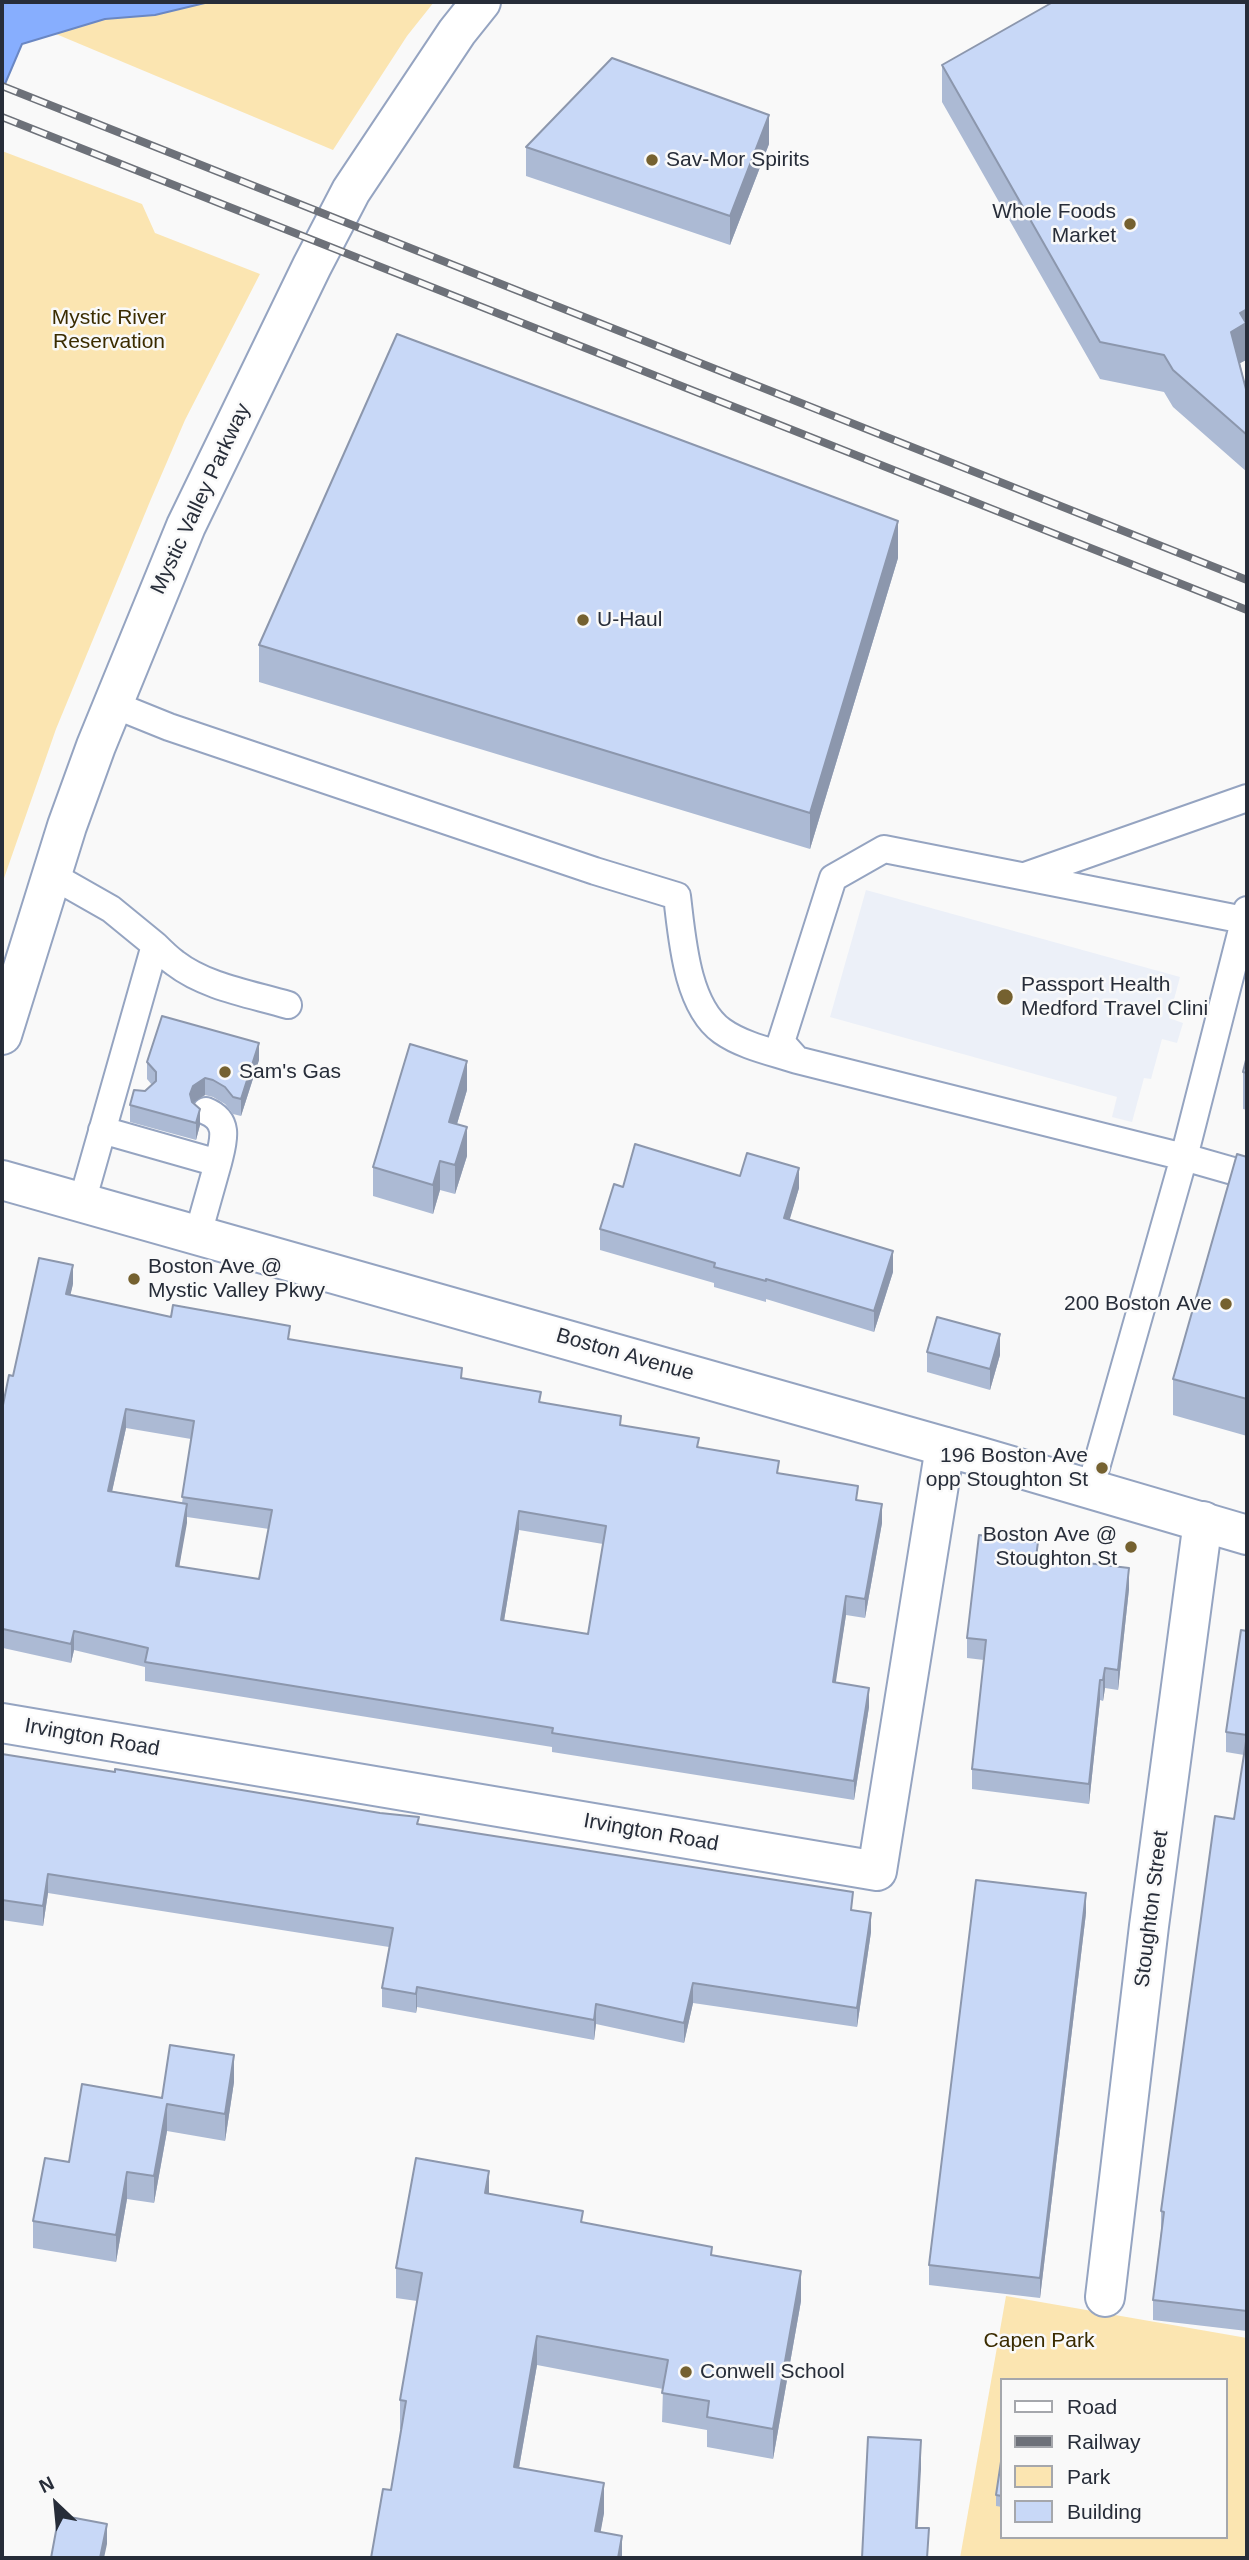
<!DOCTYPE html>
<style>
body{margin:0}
#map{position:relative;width:1249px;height:2560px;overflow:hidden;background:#f9f9f9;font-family:Arial,sans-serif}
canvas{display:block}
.frame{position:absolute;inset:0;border:4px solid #272d39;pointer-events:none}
.legend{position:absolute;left:1000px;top:2378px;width:228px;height:161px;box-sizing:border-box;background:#f9f9f9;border:2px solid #a5a7ac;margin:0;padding:9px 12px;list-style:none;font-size:21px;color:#272d39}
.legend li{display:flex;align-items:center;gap:14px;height:35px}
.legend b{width:35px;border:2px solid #a5a7ac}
.north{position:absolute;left:21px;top:2469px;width:70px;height:70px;-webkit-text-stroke:5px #f9f9f9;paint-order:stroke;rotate:334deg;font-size:19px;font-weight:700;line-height:28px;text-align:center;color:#272d39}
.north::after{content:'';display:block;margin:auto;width:24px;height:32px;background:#272d39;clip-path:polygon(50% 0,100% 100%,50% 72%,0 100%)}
</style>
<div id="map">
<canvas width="1249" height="2560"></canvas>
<div class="frame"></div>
<ul class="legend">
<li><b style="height:9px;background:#fff"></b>Road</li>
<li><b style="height:9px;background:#6d7179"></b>Railway</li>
<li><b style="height:19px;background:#fbe5b1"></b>Park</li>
<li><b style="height:19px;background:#c8d8f7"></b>Building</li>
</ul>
<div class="north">N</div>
</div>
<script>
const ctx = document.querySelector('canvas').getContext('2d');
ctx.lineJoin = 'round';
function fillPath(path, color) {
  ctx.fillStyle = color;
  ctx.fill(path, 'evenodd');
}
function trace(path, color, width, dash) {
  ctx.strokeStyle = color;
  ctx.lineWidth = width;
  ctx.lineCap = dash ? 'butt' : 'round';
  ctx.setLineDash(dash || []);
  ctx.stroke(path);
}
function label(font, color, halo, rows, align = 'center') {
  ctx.font = font + ' Arial,sans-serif';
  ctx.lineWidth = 5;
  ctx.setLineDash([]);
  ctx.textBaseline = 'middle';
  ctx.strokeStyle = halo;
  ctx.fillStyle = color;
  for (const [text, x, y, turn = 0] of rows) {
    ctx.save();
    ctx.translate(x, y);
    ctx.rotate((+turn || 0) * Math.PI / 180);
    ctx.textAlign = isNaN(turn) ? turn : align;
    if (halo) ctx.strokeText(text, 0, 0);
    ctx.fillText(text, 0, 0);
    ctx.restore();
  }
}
const built = new Path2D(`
 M866,890l314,87 -11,41 14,5 -6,20 -15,-4 -11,40 -7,-1 -12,44 -20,-5 5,-20 -287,-80z`);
const green = new Path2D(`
 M209,2h225l-27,34 -74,114 -277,-116 49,-15 50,-4z
 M2,151l140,53 13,29 105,41 -75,146 -34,79 -95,230 -54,155z
 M1006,2296l241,42v220h-287zM1002,2380h224v157h-224z`);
const water = new Path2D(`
 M2,2h207l-54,13 -50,4 -83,25 -20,47z`);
const lane = new Path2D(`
 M112,704l57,23 426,144 82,25c5,40 9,109 45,135 21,15 51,21 75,29
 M53,876l58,33 44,36 -73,257
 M1025,876l222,-78
 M1244,920l-360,-71 -51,29 -52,164 16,18 387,97 63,-247
 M155,945c6,6 13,13 20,18 31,24 76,31 113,42
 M206,1111c25,10 17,31 12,52
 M102,1130l116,33 -20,71
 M1090,1489l94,-332 63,18`);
const street = new Path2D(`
 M2,1723l875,148 68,-424
 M1105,2297l44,-371 54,-405`);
const secondary = new Path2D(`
 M2,1180l972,275 273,80`);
const primary = new Path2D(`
 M2,1035l65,-209 29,-80 90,-220 126,-260 39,-75 106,-159 24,-30`);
const rail = new Path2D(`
 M2,86l1245,494
 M2,117l1245,493`);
const wall = new Path2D(`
 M1247,2v344l-1,1v13l-6,3 7,30v79l-74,-65 -9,-15 -64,-13 -158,-277v-37z
 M769,144l-39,101 -204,-69v-29z
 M898,558l-88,291 -551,-167v-37z
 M1247,1056v54l-4,-1v-37z
 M259,1060l-18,56 -8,-2 -8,-10 -12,-7 -8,-2 -12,8 7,22 -4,15 -66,-18v-17l22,-20 -5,-6v-17z
 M467,1090l-10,34 10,32 -12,38 -15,-4 -7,24 -60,-18v-29z
 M1247,1157v279l-74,-21v-36z
 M740,1176l59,12 -10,32 104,52 -19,60 -108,-33v3l-52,-15v-4l-114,-33v-21l23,-42z
 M73,1284l-3,11 101,22 119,22 172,40 79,24 158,44 159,53 24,23 -17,95 -19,-3 -11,68 34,24 -15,93 -302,-48v-5l-407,-66v-14l-71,-17 -3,13 -68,-15 -1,7v-245l11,-34zM126,1428l65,11 -9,64 -70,-12zM187,1517l82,12 -10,50 -80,-12zM519,1530l84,14 -15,90 -84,-14z
 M927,1352l73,3 -10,35 -63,-18z
 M1038,1558l91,31 -11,101 -13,-2 -2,13 -3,-1 -11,104 -117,-15v-20l12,-109 -17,-2v-20z
 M1247,1631v700l-94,-11v-20l8,-69v-20l73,-392 10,-64 -18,-3v-20z
 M2,1754l417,70 434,86 18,22 -14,95 -164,-24 -9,40 -88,-19 -2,16 -177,-33 -1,6 -34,-6v-19l7,-41 -341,-54 -5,33 -41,-6z
 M1086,1913l-46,385 -111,-13v-20z
 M234,2082l-9,59 -58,-10 -13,72 -27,-4 -11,63 -83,-14v-27l36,-59 93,-64z
 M489,2194l94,28 129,33 89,46 -28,158 -66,-12v-17l-45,-8 1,-33 -126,-24 -18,103 85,45 -4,19 22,26 -231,-68 10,-61h-1v-29l17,-99 -21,-3v-30z
 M1002,2455v52l-6,-1v-11z`);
const shadedWall = new Path2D(`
 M769,115v29l-39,101v-29z
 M1247,309v37l-1,1v13l-15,8v-36l9,-19z
 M898,521v37l-88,291v-36z
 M259,1043v17l-18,56v-17z
 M467,1061v29l-18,61v-29z
 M205,1078v17l-12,8 -3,-9 3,-8z
 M200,1109v16l-4,15v-17z
 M467,1127v29l-12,38v-29z
 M440,1161v29l-7,24v-29z
 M799,1168v20l-15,51v-21z
 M893,1251v21l-19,60v-21z
 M73,1265v19l-7,30v-20z
 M1000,1334v21l-10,35v-21z
 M126,1409v19l-18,82v-19z
 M187,1504v19l-11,62v-19z
 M882,1504v19l-17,95v-19z
 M519,1511v19l-18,109v-19z
 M1129,1568v21l-11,101v-20z
 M846,1596v19l-13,86v-19z
 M3,1629v19l-1,7v-19z
 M74,1631v19l-3,13v-19z
 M1105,1668v20l-2,13v-21z
 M1100,1680v20l-11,104v-20z
 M869,1688v19l-15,93v-19z
 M48,1874v19l-5,33v-20z
 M1086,1893v20l-46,385v-20z
 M871,1913v19l-14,95v-19z
 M693,1983v20l-9,40v-20z
 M417,1987v20l-1,6v-19z
 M596,2004v20l-2,16v-20z
 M234,2055v27l-9,59v-27z
 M167,2104v27l-13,72v-27z
 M489,2171v29l-4,-7z
 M127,2172v27l-11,63v-27z
 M801,2271v30l-28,158v-30z
 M537,2336v29l-23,131v-29z
 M921,2440v29l-5,88v-29z
 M604,2483v30l-8,45 -1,-27z
 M107,2524v20l-3,14h-4z
 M622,2536v22h-4z`);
const building = new Path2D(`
 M1053,2h194v307l-7,4 6,10 -15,9 16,61v42l-74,-65 -9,-15 -64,-13 -158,-277z
 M612,58l157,57 -39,101 -204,-69z
 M397,334l501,187 -88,292 -551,-168z
 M162,1016l97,27 -18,56 -8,-2 -8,-10 -12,-7 -8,-2 -12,8 -3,8 2,8 8,7 -4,14 -66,-18 4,-15 11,1 11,-10v-9l-9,-10z
 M410,1044l57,17 -18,61 18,5 -12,38 -15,-4 -7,24 -60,-18z
 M1247,1056v17l-4,-1z
 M635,1144l105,32 7,-23 52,15 -15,50 109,33 -19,60 -108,-32v2l-52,-14 1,-4 -115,-34 14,-45 9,3z
 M1237,1154l10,3v242l-74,-20z
 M39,1258l34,7 -7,29 105,23 2,-12 117,21 -2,13 174,29 -1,10 80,14 -2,10 82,14 -1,9 79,13 -2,9 82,14 -2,12 81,13 -2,14 26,4 -17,95 -19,-3 -13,86 36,6 -15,93 -302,-48 1,-5 -408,-66 3,-14 -74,-17 -3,13 -68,-15 -1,7v-226l7,-35 4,1zM126,1409l68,12 -12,76 90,13 -13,69 -83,-13 11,-62 -79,-13zM519,1511l87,15 -18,108 -87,-14z
 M937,1317l63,17 -10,35 -63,-17z
 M979,1535l59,7 -2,15 93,11 -11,102 -13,-2 -2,12h-3l-11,104 -117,-15 14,-129 -19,-2z
 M1241,1630l6,1v680l-94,-11 11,-88 -3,-1 54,-395 19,3 13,-84 -21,-3z
 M2,1754l113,18v-3l265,44 39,4 -2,7 436,68 -2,18 20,3 -14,95 -164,-25 -9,40 -88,-19 -2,16 -177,-33 -1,7 -34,-6 11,-60 -345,-54 -5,32 -41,-6z
 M976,1880l110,13 -46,385 -111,-13z
 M170,2045l64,10 -9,59 -58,-10 -13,72 -27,-4 -11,63 -83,-14 12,-63 24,4 13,-78 80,14z
 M416,2158l73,13 -4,22 98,18 -2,11 131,25 -1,8 90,16 -28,158 -66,-12 2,-16 -47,-8 6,-33 -131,-24 -23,131 90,16 -9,48 27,5 -4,22h-247l12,-69 8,1 15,-89 -6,-1 22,-127 -26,-5z
 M868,2437l53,3 -5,88h13l-2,30h-65z
 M1002,2455v41l-6,-1z
 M59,2515l48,9 -7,34h-49z`);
const markers = [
 [652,160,7,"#756130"],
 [1130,224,7,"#756130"],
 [583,620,7,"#756130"],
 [1005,997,9,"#756130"],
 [225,1072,7,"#756130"],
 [134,1279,7,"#756130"],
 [1226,1304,7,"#756130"],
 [1102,1468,7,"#756130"],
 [1131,1547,7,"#756130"],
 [686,2372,7,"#756130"]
];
const poiNames = [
 ["Sav-Mor Spirits",666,160],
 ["Whole Foods",1116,212,"right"],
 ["Market",1116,236,"right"],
 ["U-Haul",597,620],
 ["Passport Health",1021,985],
 ["Medford Travel Clini",1021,1009],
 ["Sam's Gas",239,1072],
 ["Boston Ave @",148,1267],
 ["Mystic Valley Pkwy",148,1291],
 ["200 Boston Ave",1212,1304,"right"],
 ["196 Boston Ave",1088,1456,"right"],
 ["opp Stoughton St",1088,1480,"right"],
 ["Boston Ave @",1117,1535,"right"],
 ["Stoughton St",1117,1559,"right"],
 ["Conwell School",700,2372]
];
const parkNames = [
 ["Mystic River",109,318],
 ["Reservation",109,342],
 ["Capen Park",1039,2341]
];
const streetNames = [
 ["Mystic Valley Parkway",201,499,-65],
 ["Boston Avenue",625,1355,16],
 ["Irvington Road",92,1738,10],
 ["Irvington Road",651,1833,10],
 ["Stoughton Street",1152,1909,-83]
];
fillPath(built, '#ecf0f8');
fillPath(green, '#fbe5b1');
fillPath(water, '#87aefe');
trace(water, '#6a87c3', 2);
trace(lane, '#95a4c1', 30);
trace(street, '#95a4c1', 42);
trace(secondary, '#95a4c1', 42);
trace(primary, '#95a4c1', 42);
trace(lane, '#fff', 26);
trace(street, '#fff', 38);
trace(secondary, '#fff', 38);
trace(primary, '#fff', 38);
trace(rail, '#6d7179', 8);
trace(rail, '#f9f9f9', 5, [16]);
fillPath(wall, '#acbad4');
fillPath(shadedWall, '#8c97ad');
fillPath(building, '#c8d8f7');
trace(building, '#8c97ad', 2);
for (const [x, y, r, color] of markers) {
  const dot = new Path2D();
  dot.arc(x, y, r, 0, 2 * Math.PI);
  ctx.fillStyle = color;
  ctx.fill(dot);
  trace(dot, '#f9f9f9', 2.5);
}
label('21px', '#272d39', '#f9f9f9', poiNames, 'left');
label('21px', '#3b2c00', '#f9f9f9', parkNames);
label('21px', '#272d39', '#f9f9f9', streetNames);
</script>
